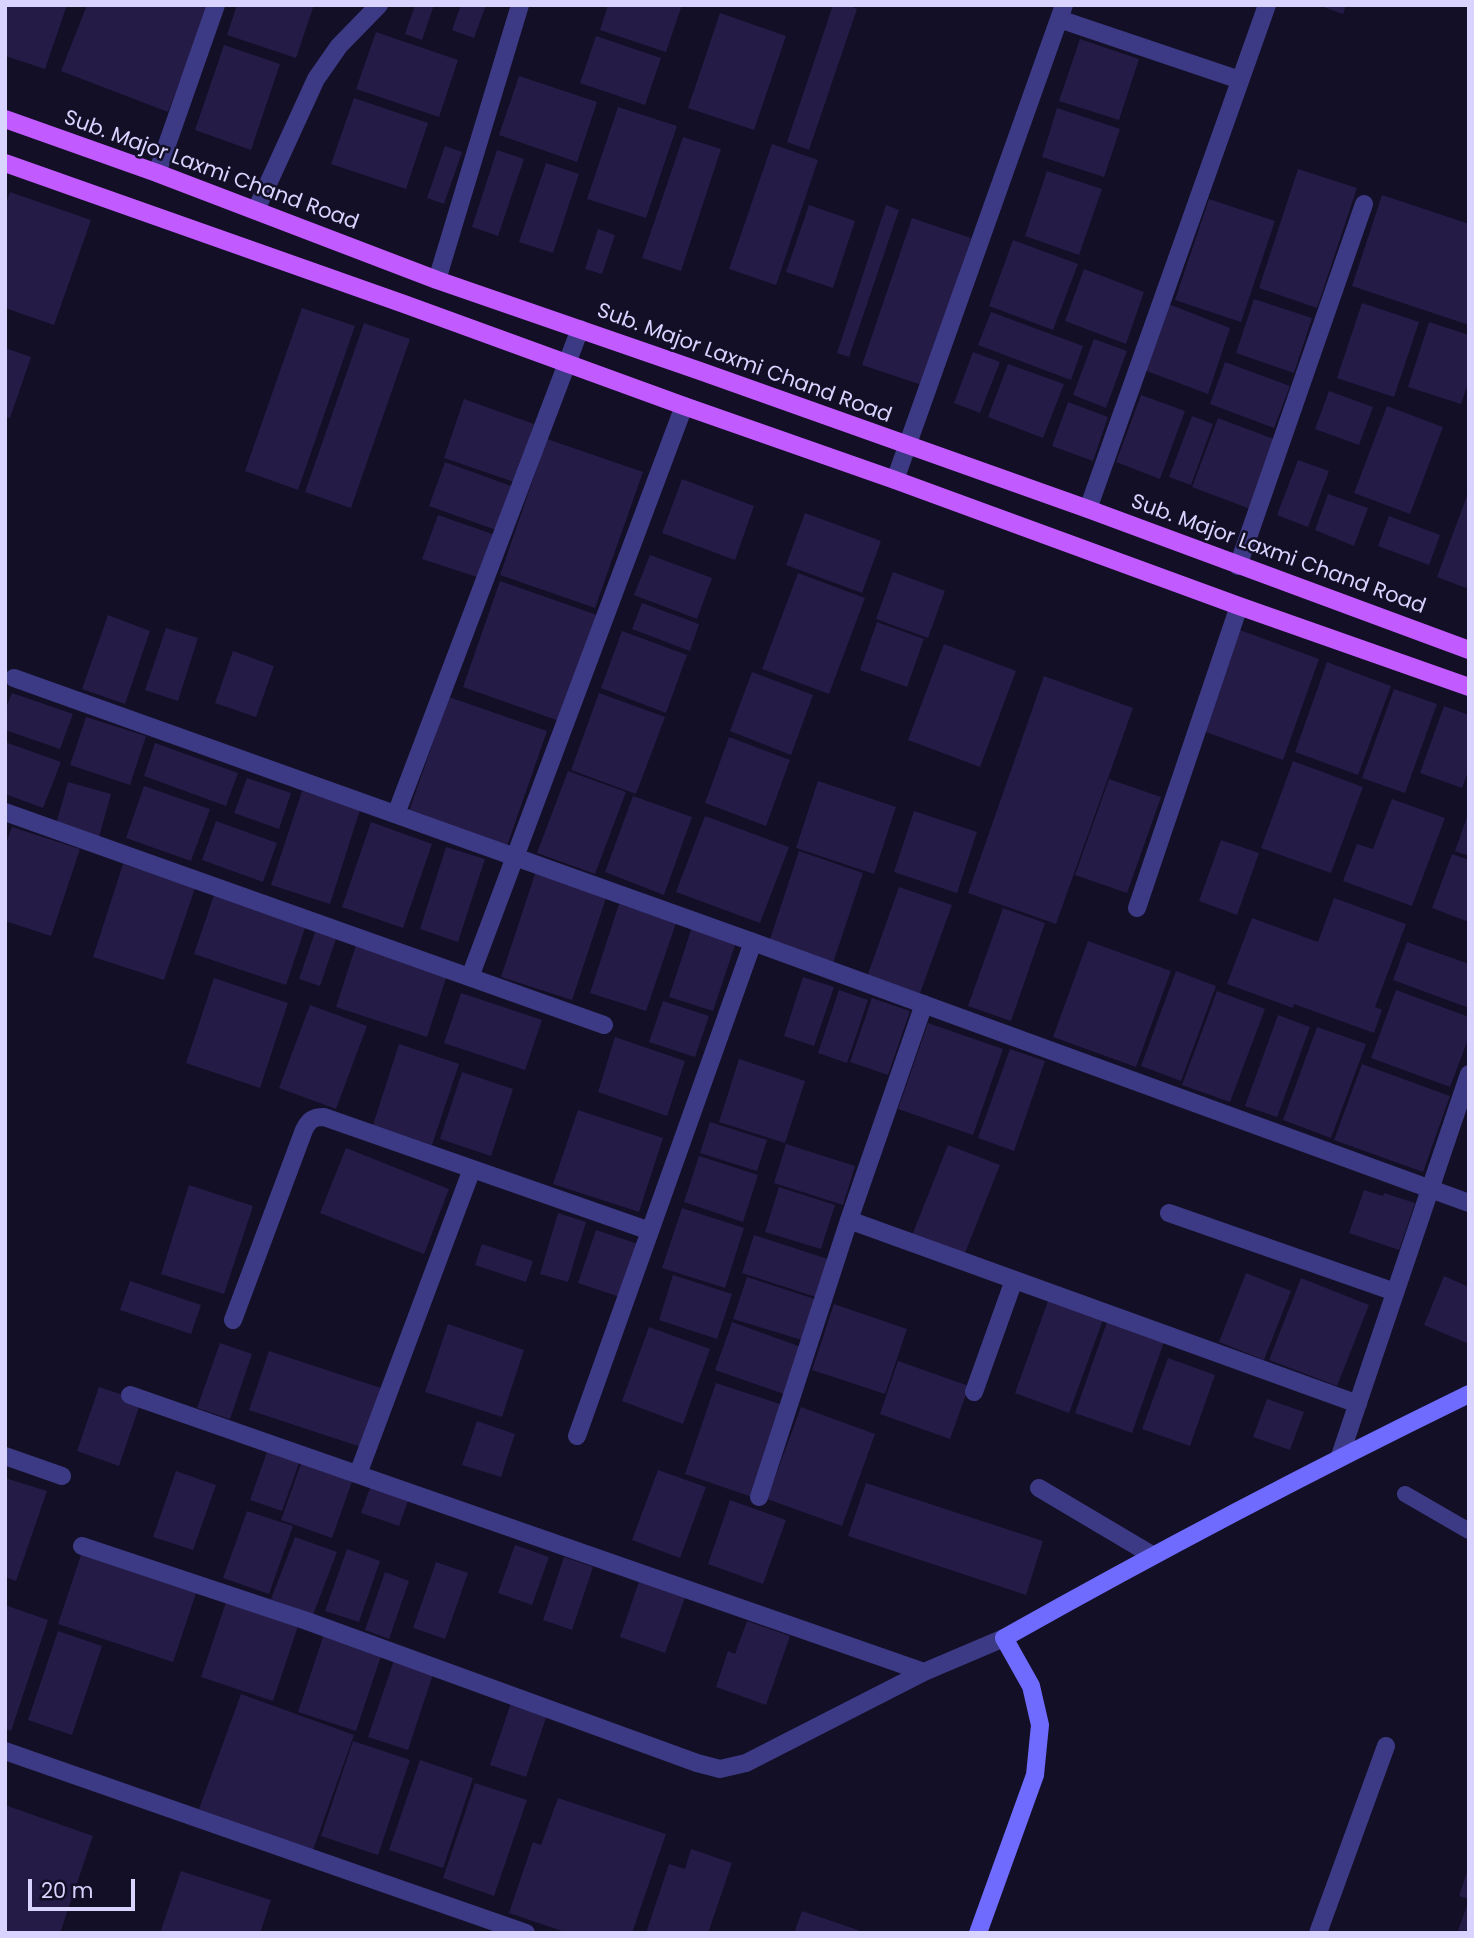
<!DOCTYPE html>
<style>
body{margin:0}
#map{position:relative;width:1474px;height:1938px;overflow:hidden;background:#130f26;font-family:Poppins,sans-serif}
canvas{display:block}
.frame{position:absolute;inset:0;border:7px solid #d9d4ff;pointer-events:none}
.scale{position:absolute;left:28px;top:1879px;width:107px;height:32px;box-sizing:border-box;border:4px solid #d9d4ff;border-top:0;padding-left:9px;font-size:21px;line-height:24px;white-space:nowrap;color:#d9d4ff;-webkit-text-stroke:5px #130f26;paint-order:stroke}
</style>
<div id="map">
<canvas width="1474" height="1938"></canvas>
<div class="frame"></div>
<div class="scale">20 m</div>
</div>
<script>
const ctx = document.querySelector('canvas').getContext('2d');
ctx.lineJoin = 'round';
function fillPath(path, color) {
  ctx.fillStyle = color;
  ctx.fill(path, 'evenodd');
}
function trace(path, color, width, dash) {
  ctx.strokeStyle = color;
  ctx.lineWidth = width;
  ctx.lineCap = dash ? 'butt' : 'round';
  ctx.setLineDash(dash || []);
  ctx.stroke(path);
}
function label(font, color, halo, rows, align = 'center') {
  ctx.font = font + ' Poppins,sans-serif';
  ctx.lineWidth = 5;
  ctx.setLineDash([]);
  ctx.textBaseline = 'middle';
  ctx.strokeStyle = halo;
  ctx.fillStyle = color;
  for (const [text, x, y, turn = 0] of rows) {
    ctx.save();
    ctx.translate(x, y);
    ctx.rotate((+turn || 0) * Math.PI / 180);
    ctx.textAlign = isNaN(turn) ? turn : align;
    if (halo) ctx.strokeText(text, 0, 0);
    ctx.fillText(text, 0, 0);
    ctx.restore();
  }
}
const building = new Path2D(`
 M5,5h62l-22,64 -40,-13z
 M87,5h122l-41,107 -107,-41z
 M237,5h77l-18,53 -69,-23z
 M415,5h19l-12,35 -17,-6z
 M461,5h25l-12,33 -22,-8z
 M608,5h74l-16,47 -66,-22z
 M833,5h15l9,4 -48,141 -22,-8z
 M1318,5h28l-3,9z
 M720,13l66,23 -32,94 -66,-22z
 M376,32l82,28 -19,57 -83,-28z
 M596,36l65,22 -16,47 -65,-22z
 M1080,39l59,20 -20,61 -60,-19z
 M224,45l56,19 -29,86 -56,-20z
 M519,76l78,26 -20,60 -78,-27z
 M354,98l74,25 -22,66 -75,-25z
 M618,107l59,19 -31,92 -59,-19z
 M1057,108l63,21 -16,48 -62,-20z
 M683,137l38,12 -40,122 -39,-13z
 M772,144l46,16 -42,125 -47,-16z
 M445,146l17,6 -18,52 -17,-6z
 M497,150l27,9 -26,77 -26,-9z
 M546,163l33,11 -26,79 -34,-11z
 M1298,169l59,19 -40,120 -58,-20z
 M1047,171l55,18 -23,66 -54,-19z
 M10,192l81,28 -37,105 -49,-17v-102z
 M1382,195l87,29v101l-117,-39z
 M1209,199l66,22 -34,101 -66,-22z
 M809,205l46,16 -22,67 -47,-16z
 M886,205l13,5 -50,147 -12,-4z
 M912,218l59,20 -49,147 -60,-20z
 M598,229l17,6 -13,39 -17,-5z
 M1013,240l65,24 -25,66 -64,-24z
 M1084,269l60,23 -18,52 -61,-23z
 M1254,299l58,19 -18,55 -58,-20z
 M1166,303l64,25 -22,66 -64,-24z
 M1362,303l57,19 -25,75 -57,-19z
 M302,308l53,18 -57,164 -53,-19z
 M991,312l92,34 -12,34 -93,-35z
 M1429,322l40,13v46l-8,23 -53,-17z
 M364,323l46,16 -59,169 -46,-16z
 M1094,339l33,12 -21,57 -33,-13z
 M5,348l26,9 -21,61 -5,-1z
 M973,352l27,10 -20,51 -26,-10z
 M1225,362l65,24 -16,42 -64,-24z
 M1008,364l56,20 -21,54 -55,-21z
 M1329,391l44,16 -14,38 -44,-16z
 M1141,395l44,16 -25,68 -44,-17z
 M464,399l70,25 -20,58 -70,-24z
 M1068,402l40,15 -15,44 -41,-15z
 M1387,406l56,21 -33,87 -56,-21z
 M1192,416l21,8 -22,61 -22,-8z
 M1218,418l61,23 -26,69 -61,-23z
 M547,439l96,33 -48,136 -95,-33z
 M1298,460l31,11 -21,56 -31,-12z
 M445,462l69,25 -15,44 -70,-25z
 M682,479l72,27 -19,54 -73,-27z
 M1468,493l1,87 -3,8 -29,-11z
 M1328,494l40,14 -14,38 -39,-16z
 M805,513l76,28 -19,52 -76,-28z
 M438,515l60,21 -15,43 -61,-20z
 M1389,516l51,19 -11,30 -51,-19z
 M650,555l62,23 -15,41 -63,-24z
 M893,572l52,19 -17,47 -52,-19z
 M798,573l67,25 -36,96 -67,-25z
 M500,581l100,35 -38,106 -99,-35z
 M642,603l57,21 -9,27 -58,-22z
 M108,615l42,16 -25,73 -43,-15z
 M877,622l47,17 -17,48 -47,-17z
 M166,628l32,10 -20,63 -33,-11z
 M1240,630l79,29 -36,101 -80,-29z
 M622,631l65,24 -21,58 -65,-25z
 M944,644l72,27 -36,96 -72,-27z
 M233,651l41,15 -18,51 -41,-14z
 M1327,662l64,24 -33,89 -63,-23z
 M752,672l61,23 -22,60 -61,-24z
 M1044,676l89,32 -77,216 -88,-31z
 M1394,689l43,15 -32,89 -43,-15z
 M12,693l61,21 -13,35 -55,-19v-20z
 M599,693l66,24 -29,77 -65,-24z
 M449,697l98,34 -40,115 -98,-35z
 M1444,706l25,9v54l-7,19 -42,-15z
 M86,717l60,19 -16,49 -60,-20z
 M729,737l61,23 -24,66 -61,-23z
 M5,742l56,20 -18,46 -38,-14z
 M155,743l83,30 -12,33 -82,-30z
 M1293,761l70,26 -32,86 -70,-25z
 M568,771l58,21 -31,82 -58,-21z
 M247,778l44,15 -12,36 -45,-16z
 M1109,779l52,18 -34,96 -52,-18z
 M818,781l78,26 -22,67 -78,-26z
 M68,782l43,12 -12,43 -43,-13z
 M144,786l66,23 -19,52 -65,-23z
 M302,791l58,19 -30,94 -59,-19z
 M633,796l59,21 -28,78 -59,-23z
 M1392,799l53,19 -33,88 -69,-25 14,-37 16,5z
 M914,811l63,21 -20,61 -63,-21z
 M1468,814h1v42l-14,-5z
 M705,816l84,31 -29,76 -84,-31z
 M216,821l61,22 -14,39 -61,-22z
 M371,822l61,22 -29,84 -61,-21z
 M12,827l68,22 -29,87 -46,-15v-75z
 M1221,840l38,13 -22,62 -38,-14z
 M446,847l39,12 -27,83 -38,-13z
 M799,851l64,22 -30,90 -64,-21z
 M1452,854l17,6v62l-37,-14z
 M123,864l72,24 -31,92 -71,-23z
 M536,871l71,24 -35,105 -71,-23z
 M899,887l53,18 -33,91 -52,-19z
 M214,895l92,30 -20,60 -92,-31z
 M1334,898l72,26 -31,83 7,3 -8,23 -80,-29 -1,4 -66,-24 25,-66 66,24z
 M619,904l57,19 -30,88 -56,-18z
 M1003,908l42,15 -34,98 -43,-15z
 M692,927l44,15 -23,69 -44,-14z
 M315,932l21,7 -16,47 -21,-7z
 M1088,941l83,30 -35,96 -83,-30z
 M1407,942l62,22v44l-76,-28z
 M356,945l91,30 -20,62 -91,-30z
 M1176,971l40,15 -35,95 -40,-15z
 M803,977l31,10 -20,59 -30,-10z
 M214,978l74,25 -28,85 -74,-25z
 M839,990l29,10 -21,63 -29,-10z
 M1396,990l73,27v20l-19,50 -79,-29z
 M1217,991l48,18 -35,93 -48,-17z
 M461,993l81,27 -17,50 -81,-27z
 M872,998l38,13 -22,64 -38,-13z
 M663,1001l46,15 -14,41 -46,-15z
 M310,1005l57,21 -31,83 -57,-21z
 M1278,1015l32,12 -33,90 -32,-11z
 M928,1023l75,26 -30,86 -75,-26z
 M1317,1027l49,17 -35,94 -48,-18z
 M615,1037l70,24 -18,55 -69,-24z
 M399,1044l60,20 -27,81 -59,-20z
 M1010,1049l35,12 -31,90 -36,-13z
 M739,1059l66,22 -20,62 -66,-21z
 M1362,1064l88,32 -27,76 -89,-32z
 M462,1072l51,17 -22,67 -51,-17z
 M578,1110l85,28 -24,74 -86,-28z
 M710,1122l57,18 -10,31 -57,-18z
 M786,1144l69,22 -12,39 -69,-22z
 M948,1145l52,20 -37,93 -52,-20z
 M346,1148l103,41 -25,65 -104,-41z
 M699,1156l59,19 -15,47 -59,-20z
 M189,1185l64,21 -29,88 -63,-20z
 M779,1187l56,18 -14,44 -56,-17z
 M1364,1190l19,6 1,-3 31,10 -16,47 -50,-17z
 M682,1208l62,20 -19,60 -63,-20z
 M558,1213l28,9 -18,60 -28,-8z
 M596,1230l45,15 -18,53 -45,-15z
 M754,1235l74,24 -12,38 -74,-24z
 M482,1244l51,17 -7,21 -51,-17z
 M1246,1273l45,18 -27,69 -45,-18z
 M673,1275l59,19 -15,45 -58,-19z
 M1444,1276l25,11v57l-45,-19z
 M747,1277l71,23 -13,41 -72,-22z
 M1301,1278l68,27 -32,81 -68,-26z
 M130,1281l71,24 -10,29 -71,-24z
 M1048,1301l55,19 -34,93 -54,-20z
 M834,1304l73,25 -22,65 -73,-24z
 M1108,1319l57,20 -33,94 -57,-20z
 M732,1322l72,26 -17,47 -72,-25z
 M448,1324l76,26 -22,67 -77,-25z
 M649,1327l61,22 -27,75 -61,-23z
 M220,1343l32,11 -22,65 -33,-11z
 M269,1351l112,37 -20,59 -112,-37z
 M1168,1358l47,17 -25,71 -48,-17z
 M898,1361l71,25 -19,53 -70,-25z
 M716,1383l70,23 -31,92 -70,-24z
 M99,1387l42,14 -22,65 -42,-15z
 M1267,1399l37,13 -14,38 -37,-13z
 M801,1407l74,27 -33,92 -75,-27z
 M477,1421l38,13 -14,43 -39,-12z
 M267,1452l32,11 -17,48 -32,-11z
 M303,1458l51,18 -22,62 -51,-18z
 M658,1470l48,17 -26,71 -48,-18z
 M176,1471l40,14 -23,65 -40,-13z
 M5,1478l42,13 -31,90 -11,-4z
 M866,1483l177,58 -17,54 -178,-59z
 M371,1485l38,13 -10,28 -38,-13z
 M730,1500l56,20 -23,64 -55,-20z
 M247,1511l46,15 -24,68 -46,-16z
 M295,1537l42,15 -24,63 -42,-16z
 M515,1545l34,12 -17,48 -34,-12z
 M347,1549l33,12 -21,61 -34,-11z
 M81,1555l115,38 -23,69 -115,-38z
 M564,1557l29,10 -21,63 -29,-10z
 M436,1562l32,11 -23,66 -32,-11z
 M385,1572l24,9 -20,58 -24,-9z
 M641,1576l46,16 -22,61 -45,-16z
 M226,1602l73,21 -26,78 -72,-24z
 M5,1605l43,15 -37,111 -6,-2z
 M747,1621l43,15 -24,69 -50,-18 12,-36 7,3z
 M58,1631l44,15 -30,89 -44,-15z
 M324,1634l58,19 -26,78 -58,-19z
 M394,1660l39,14 -25,76 -40,-13z
 M241,1694l113,41 -41,115 -114,-41z
 M512,1700l36,12 -22,65 -36,-12z
 M353,1741l57,19 -32,95 -57,-19z
 M420,1760l53,18 -30,90 -54,-18z
 M475,1783l52,17 -33,96 -51,-18z
 M558,1798l108,36 -34,99h-64l-59,-20 24,-71 8,3z
 M5,1805l88,31 -33,97h-55z
 M691,1849l41,14 -24,70h-62l23,-69 16,5z
 M1468,1869h1v30l-10,-3z
 M181,1871l90,29 -11,33h-100z
 M1468,1903l1,30h-12z
 M802,1911l56,19v3h-64z`);
const lane = new Path2D(`
 M1405,1494l64,37`);
const street = new Path2D(`
 M1059,19l181,61
 M157,173l59,-168
 M256,210l60,-131 23,-33 40,-41
 M437,280l83,-275
 M895,480l169,-475
 M1088,509l179,-504
 M1238,566l126,-362
 M14,678l739,264 716,261
 M5,812l599,213
 M396,814l184,-485
 M1137,908l102,-302
 M470,977l214,-571
 M1169,1213l226,79
 M849,1220l509,184
 M233,1320l71,-190c5,-10 9,-13 20,-13l326,114
 M974,1392l40,-112
 M130,1395l794,277
 M577,1436l176,-494
 M5,1456l57,20
 M1340,1456l129,-382
 M358,1474l114,-305
 M1039,1488l113,67
 M759,1497l90,-277 75,-216
 M82,1546l225,75 390,142 23,6 26,-6 178,-91 80,-34
 M5,1751l521,182
 M1318,1933l68,-187`);
const secondary = new Path2D(`
 M978,1933l57,-158 5,-50 -9,-39 -27,-48c153,-86 307,-167 465,-244`);
const primary = new Path2D(`
 M5,119l152,54 280,107 263,91 388,138 381,141
 M5,163l399,141 280,102 211,74 344,126 230,81`);
const streetNames = [
 ["Sub. Major Laxmi Chand Road",211,171,20],
 ["Sub. Major Laxmi Chand Road",744,364,20],
 ["Sub. Major Laxmi Chand Road",1278,555,20]
];
fillPath(building, '#241b47');
trace(lane, '#3d3a85', 16);
trace(street, '#3d3a85', 18);
trace(secondary, '#6f6bff', 18);
trace(primary, '#c25bff', 18);
label('21px', '#d9d4ff', '#130f26', streetNames);
</script>
